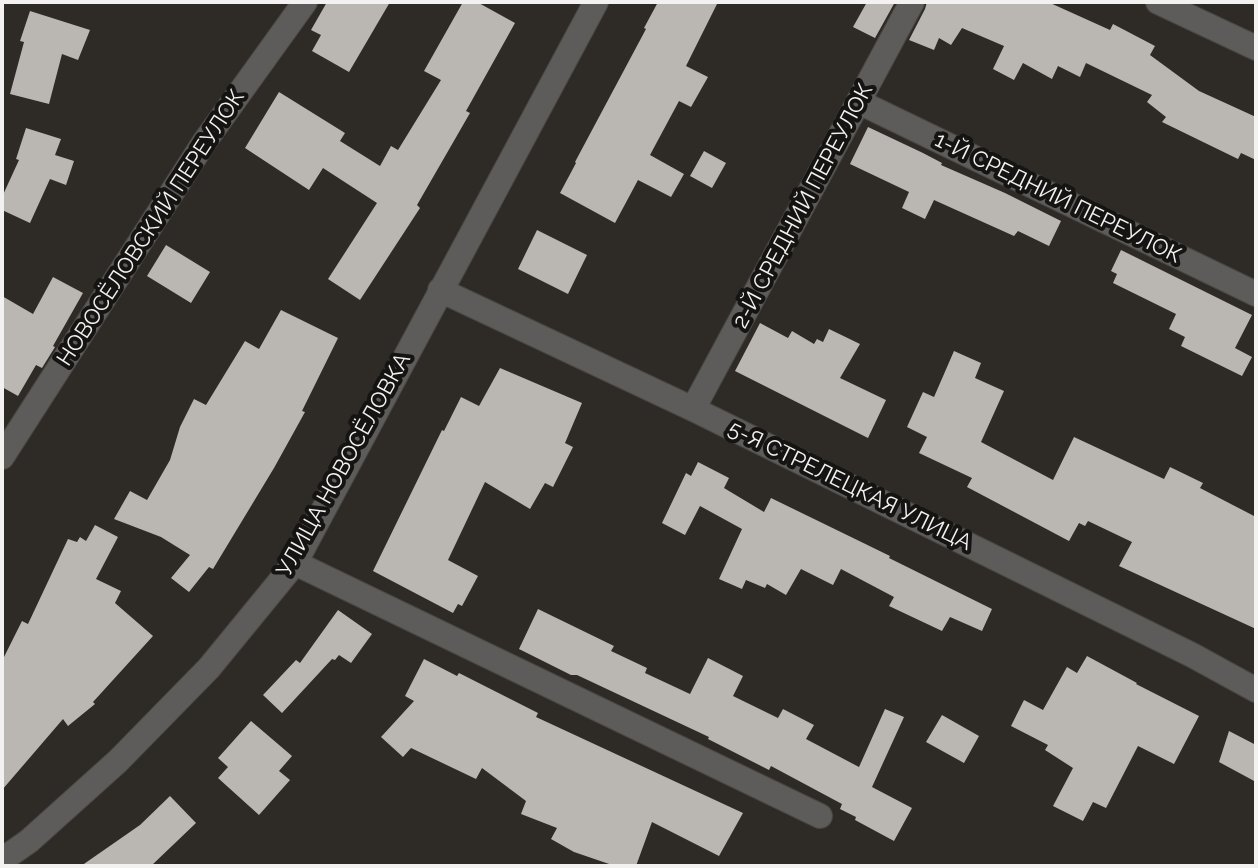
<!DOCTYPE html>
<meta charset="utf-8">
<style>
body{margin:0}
#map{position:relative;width:1258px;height:868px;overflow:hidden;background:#2e2b27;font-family:Raleway,sans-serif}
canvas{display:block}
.frame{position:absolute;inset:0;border:4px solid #f4f2f0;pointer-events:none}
</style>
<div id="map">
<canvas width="1258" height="868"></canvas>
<div class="frame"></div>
</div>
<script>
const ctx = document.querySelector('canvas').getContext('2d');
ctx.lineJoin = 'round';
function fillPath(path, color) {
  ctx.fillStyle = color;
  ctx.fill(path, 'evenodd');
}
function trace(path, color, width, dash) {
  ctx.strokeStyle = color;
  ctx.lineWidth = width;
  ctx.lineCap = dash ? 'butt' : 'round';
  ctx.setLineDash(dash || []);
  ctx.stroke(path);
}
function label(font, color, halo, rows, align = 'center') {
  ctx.font = font + ' Raleway,sans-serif';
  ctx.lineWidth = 8;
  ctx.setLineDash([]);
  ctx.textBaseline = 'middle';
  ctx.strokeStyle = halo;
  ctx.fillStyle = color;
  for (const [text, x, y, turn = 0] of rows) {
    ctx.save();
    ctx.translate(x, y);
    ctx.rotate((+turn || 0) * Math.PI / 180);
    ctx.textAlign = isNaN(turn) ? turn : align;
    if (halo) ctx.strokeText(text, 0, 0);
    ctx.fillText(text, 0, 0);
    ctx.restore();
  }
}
const building = new Path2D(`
 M327,2h63l-41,70 -37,-21 9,-16 -10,-5z
 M463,2h14l38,21 -49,88 4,2 -53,92 3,3 -60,92 -32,-21 49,-76 -54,-35 -14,22 -64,-42 34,-56 66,41 -5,8 40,25 11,-20 7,4 43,-70 -17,-9z
 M658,2h60l-32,64 22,11 -17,30 -12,-6 -29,54 34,19 -13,23 -33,-17 -23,43 -55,-30 16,-30 -1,-1 71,-133 -2,-1z
 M867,2h28l-20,36 -22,-11z
 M927,2h121l62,28 3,-6 42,22 -5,9 49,36 57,26v43l-15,-7 -3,6 -76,-37 4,-5 -19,-15 5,-7 -66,-32 -6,14 -22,-11 -6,13 -29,-16 -9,17 -21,-11 11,-23 -42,-18 -11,17 -12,-7 -5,12 -25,-10 16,-31z
 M30,11l60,19 -12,30 -16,-6 -13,50 -39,-10 14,-52 -4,-1z
 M868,127l55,26 19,10 -1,2 64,28 56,28 -12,25 -31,-15 -4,5 -80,-36 -9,19 -23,-11 7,-16 -59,-28z
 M26,128l35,11 -6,16 19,6 -8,24 -16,-6 -20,44 -28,-13v-13l17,-37 -3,-1z
 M704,151l22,12 -14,25 -22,-12z
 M537,230l50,25 -19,39 -50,-25z
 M166,245l44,27 -19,31 -44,-27z
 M1121,250l131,65 -17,33 17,9 -10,19 -61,-30 4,-9 -16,-8 7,-15 -63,-31 4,-9 -6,-3z
 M53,277l30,16 -30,53 2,1 -13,21 -6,-3 -18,31 -16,-9v-91l31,18z
 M281,310l57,28 -36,73 3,1 -31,56 -61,101 -4,-2 -20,25 -18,-14 19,-23 -29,-18 -47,-18 16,-28 17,9 23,-40 10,-33 14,-28 12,6 39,-64 14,8z
 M760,323l28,15 4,-7 22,13 3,-5 6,3 6,-13 31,15 -20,34 46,22 -18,38 -133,-67z
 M954,351l27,12 -6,15 29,13 -23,51 72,38 21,-43 90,42 6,-12 33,16 -3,5 56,29v112l-137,-63 13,-24 -44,-21 -3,5 -6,-3 -10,18 -102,-54 5,-9 -53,-25 8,-16 -20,-10 16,-35 11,5z
 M500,368l82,35 -17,40 8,4 -20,40 -8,-4 -15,26 -45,-27 -37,78 30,16 -16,30 -4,-2 -5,9 -80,-42 69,-141 2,1 17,-34 18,9z
 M698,462l31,16 -5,10 40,24 7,-14 78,38 41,20 -1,2 103,51 -10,22 -32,-14 -8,14 -53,-25 5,-9 -53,-28 -8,16 -32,-16 -15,26 -19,-11 -2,4 -19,-8 -4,9 -23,-10 23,-50 -42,-23 -15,29 -23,-12 24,-50 5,3z
 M95,525l23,12 -22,42 25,12 -6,12 38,33 -60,66 2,2 -27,22 -5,-7 -61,71v-129l20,-40 6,3 40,-85 9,3 3,-5 6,4z
 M538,609l76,37 -3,5 36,17 -2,5 45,21 18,-36 35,18 -10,20 45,22 5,-9 31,16 -8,14 53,28 26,-58 19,8 -32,70 40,21 -18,33 -39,-21 1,-3 -16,-8 2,-5 -71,-38 -2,4 -61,-31 1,-2 -132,-62h-6l-52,-26z
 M338,610l34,24 -21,29 -12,-8 -4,5 -3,-1 -50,54 -19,-18 33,-35 4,3z
 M1087,656l50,27 -1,1 63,32 -25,48 -36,-18 -32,62 -13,-6 -10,19 -30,-15 20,-38 -28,-18 3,-5 -37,-19 13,-26 19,10 24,-43 10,6z
 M424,659l33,17 2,-3 79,40 -2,4 207,96 -24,43 -67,-34 -16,44h-21l-41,-14 -23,-13 6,-11 -36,-14 5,-13 -44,-33 -6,11 -65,-31 -8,9 -22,-20 33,-36 -9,-5z
 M942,715l37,21 -15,27 -38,-21z
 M251,721l41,35 -13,15 11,9 -31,35 -41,-37 10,-11 -10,-9z
 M1229,731l27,14v37l-37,-20z
 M170,796l26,27 -45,43h-70l59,-41z`);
const minor = new Path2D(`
 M1158,2l98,46
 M859,102l397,192
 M440,290l253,119 499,246 64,35
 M693,409l219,-407
 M2,457l203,-316 100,-139
 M295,563l525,253
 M2,860l27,-19 89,-80 91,-93 86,-105 301,-561`);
const streetNames = [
 ["1-Й СРЕДНИЙ ПЕРЕУЛОК",1058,198,26],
 ["2-Й СРЕДНИЙ ПЕРЕУЛОК",803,206,-62],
 ["НОВОСЁЛОВСКИЙ ПЕРЕУЛОК",151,228,-57],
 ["УЛИЦА НОВОСЁЛОВКА",344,465,-61],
 ["5-Я СТРЕЛЕЦКАЯ УЛИЦА",850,486,26]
];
fillPath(building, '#bab7b2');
trace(minor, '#4a4743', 26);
trace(minor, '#5d5c5a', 24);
label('22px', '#f4f2f0', '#151412', streetNames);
</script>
